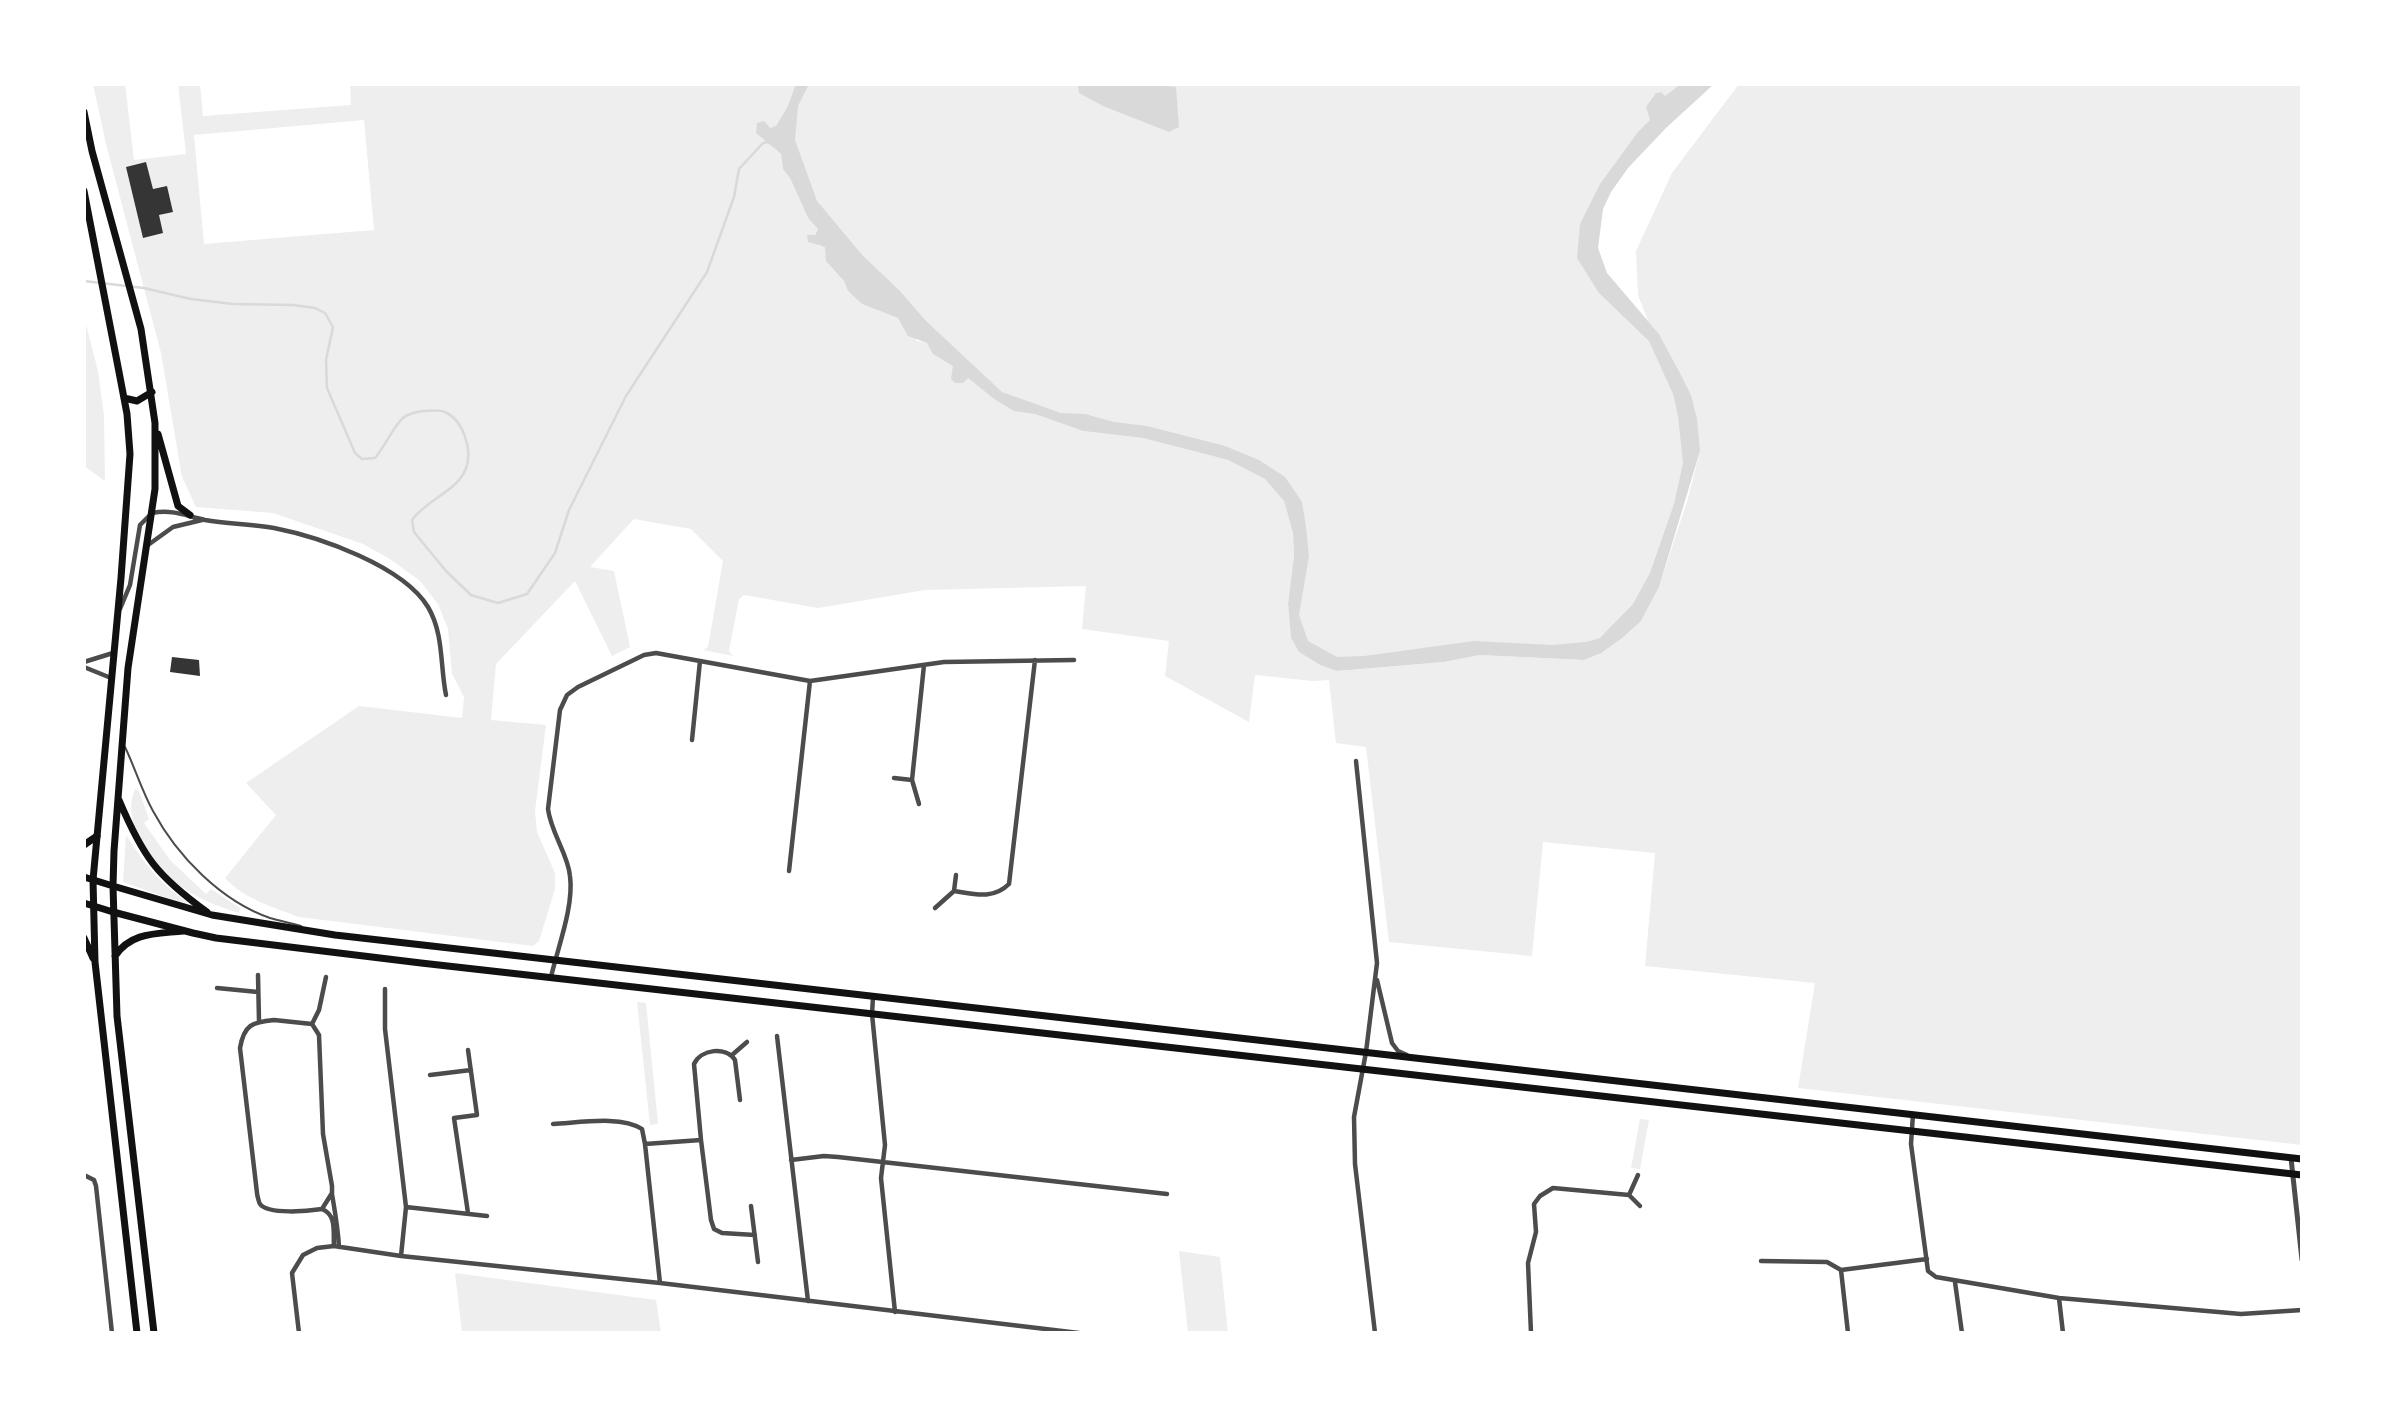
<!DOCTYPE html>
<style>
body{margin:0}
#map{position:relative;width:2386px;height:1417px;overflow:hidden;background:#fff;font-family:"Nunito Sans",sans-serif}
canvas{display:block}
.frame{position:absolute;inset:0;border:86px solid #fff;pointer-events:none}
</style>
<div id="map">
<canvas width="2386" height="1417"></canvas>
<div class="frame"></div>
</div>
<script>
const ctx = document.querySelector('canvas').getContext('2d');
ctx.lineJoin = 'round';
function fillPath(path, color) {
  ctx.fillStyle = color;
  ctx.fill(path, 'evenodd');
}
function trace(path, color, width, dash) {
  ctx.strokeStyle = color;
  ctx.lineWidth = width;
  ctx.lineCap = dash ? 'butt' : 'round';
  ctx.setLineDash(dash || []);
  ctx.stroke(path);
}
const green = new Path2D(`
 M93,84h32l9,76 52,-6 -8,-70h22l3,32 148,-11 -1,-21h1343l-94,116 -7,61 63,75 11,28 24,101 -41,126 -57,57 -258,16 -30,-18 -9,-28 7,-70 -10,-47 -21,-25 -39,-21 -228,-55 -162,-143 -52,-114 -18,4 9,7 2,15 7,9 18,40 10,11 -3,6 3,11h7l9,23 10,12 4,10 14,13 36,14 19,23 11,2 26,23 -2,13 16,-1 26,21 20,11 21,4 48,17 60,7 85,22 37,19 19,22 9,32 1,23 -6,48 3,34 8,14 21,13 18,6 106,-9 36,-7 104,5 57,-39 18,-34 29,-89 12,-47 -9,-56 -32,-61 -11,-13 -10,-26 -2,-44 36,-78 67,-89h563v1061l-504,-57 17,-105 -170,-17 10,-113 -112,-11 -11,114 -143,-14 -23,-195 -30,-4 -7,-63 -16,1 -58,-6 -6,47 -84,-46 4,-35 -87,-12 4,-43 -161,4 -107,18 -74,-13 -5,4 -10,52 4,5 -30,-6 5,-3 15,-86 -32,-32 -57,-10 -44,48 24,4 16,76 -18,9 -37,-75 -79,83 -5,56 55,5 -11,86 2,21 18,41v16l-16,52 -6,5 -234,-29c-26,-10 -55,-18 -74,-39l51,-63 -30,-32 113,-77 103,12 2,-21 -12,-23 -4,-45 -10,-25 -18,-23 -30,-22 -27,-15 -90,-31 -77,-6 -14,-30 -21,-124 -55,-209zM364,120l10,110 -170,14 -10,-109zM146,163l7,26 14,-3 6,26 -14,3 -32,-48z
 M84,317l14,54 6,44 1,66 -21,-15z
 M135,789l4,2 10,28 -5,4 26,37 36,34 5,-5 29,19 -1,5c-19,-6 -38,-13 -54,-24 -28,-19 -66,-64 -50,-100z
 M126,835c17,27 34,49 61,67v3l-64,-23z
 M637,1002l9,1 12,121 -8,1z
 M1640,1119l9,1 -9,49 -9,-1z
 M1179,1251l41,6 8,76h-40z
 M455,1273l201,27 5,33h-199z`);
const water = new Path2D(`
 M796,84h13l-11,22 -3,34 22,61 46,55 36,34 27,31 76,71 59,21 24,1 29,8 33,4 78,20 34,14 26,17 17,25 4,25 3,29 -10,59 9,26 29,16 27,-1 110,-15 78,4 34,-3 14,-4 33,-34 17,-31 24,-69 9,-41 -5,-47 -5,-22 -24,-53 -50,-48 -22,-35 3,-34 20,-40 38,-52 12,-12 -4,-13 10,-14 5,-1 4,4 16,-12h33l-48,44 -38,40 -17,24 -8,17 -5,39 9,25 52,61 23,43 9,18 6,24 3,32 -41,136 -18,34 -19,17 -21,15 -17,7 -104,-5 -36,7 -107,9 -17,-6 -21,-13 -8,-14 -3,-34 6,-48 -1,-23 -9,-32 -19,-22 -37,-19 -85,-22 -60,-7 -48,-17 -21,-3 -20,-12 -26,-21 -5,5h-8l-4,-4 2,-13 -20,-12 -6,-11 -19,-7 -10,-18 -36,-14 -14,-13 -4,-10 -18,-20 -1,-14 -17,-5 -1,-7h8l3,-6 -10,-11 -18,-40 -7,-9 -2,-15 -25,-21 1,-10 7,-2 6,7 6,-2 11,-18z
 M1090,84h57l29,3 3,40 -10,5 -66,-26 -24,-13 -1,-7z`);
const stream = new Path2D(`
 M84,281l60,7 47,11 42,5 60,1 22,3 10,5 8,14 -7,33 1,28 28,65 7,6 13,-1c8,-9 21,-35 28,-40 5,-5 14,-6 20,-7 7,0 16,-2 22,1 18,8 28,38 21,56 -8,23 -39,31 -54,52l2,12 32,39 25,24 27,8 29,-9 28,-41 14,-43 57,-114 81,-124 27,-75 5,-28 24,-26 5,-1`);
const building = new Path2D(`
 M146,162l7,27 14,-3 6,26 -14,3 4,18 -20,5 -17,-71z
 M172,657l27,3 1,16 -30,-4z`);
const service = new Path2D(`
 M125,747c10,21 17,44 28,64 24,45 68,90 117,107 10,3 21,5 31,8`);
const minor = new Path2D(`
 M148,545l25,-18 29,-7
 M120,609l10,-24 10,-60 12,-12c21,-4 34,3 53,7 22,4 46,4 69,8 46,9 129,38 154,79 16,27 12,59 18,88
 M84,662l29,-9
 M84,667l27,11
 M692,740l8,-79
 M1356,761l21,202 -11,89 -12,65 1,47 20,169
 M894,778l18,2 7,24
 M912,780l12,-115
 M789,871l21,-190
 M954,891c20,3 39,9 55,-7l26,-224
 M935,908l19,-17 2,-16
 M258,975l1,46
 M551,977c7,-30 23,-71 19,-101 -2,-22 -19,-43 -22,-67l12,-99 7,-15 11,-8 66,-32 12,-2 154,28 134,-19 130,-2
 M1377,980l15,63 6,8 9,4
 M217,988l41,4
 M385,989v40l21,178 -5,49
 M873,997l-1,17 13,131 -4,33 14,134
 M274,1020l38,4 7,11 4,99 9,52v7l-10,16c-13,2 -54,6 -62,-5 -1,-1 -3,-10 -3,-11l-17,-145c4,-23 12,-26 34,-28z
 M312,1024l7,-14 7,-33
 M777,1036l31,265
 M732,1055l15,-13
 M430,1075l41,-5
 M1913,1114l-2,30 17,127 8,6 123,21 182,16 61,-4
 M553,1124c24,-1 68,-9 89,5l3,15 15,139
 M701,1140l-7,-76c7,-15 32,-18 41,-4l5,40
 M645,1144l56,-4 10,80 3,9 8,4 33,2
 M791,1160l33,-4 14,1 329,37
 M84,1175l10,5 2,6 16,147
 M1638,1175l-9,20 11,11
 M332,1194c3,18 6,34 7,53
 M751,1206l7,56
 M406,1207l81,9
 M322,1209c15,6 11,23 12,37
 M468,1213l-14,-95 23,-3 -9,-65
 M1761,1261l66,1 14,8
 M1955,1282l7,51
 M2059,1298l4,35
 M299,1333l-7,-60 11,-18 14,-7 17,-2 67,10 259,27 419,50
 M1531,1333l-3,-70 8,-31 -2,-28 6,-8 13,-8 76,7
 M1848,1333l-7,-63 86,-11`);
const tertiary = new Path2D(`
 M2291,1158l11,102`);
const primary = new Path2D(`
 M84,112l8,39 49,178 14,94v66l-27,179 -14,183 -1,35 99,29 123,20 1967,224
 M84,191l35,181 8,42 3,40 -9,124 -28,302
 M124,398l13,3 15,-9
 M158,434l20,72 12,9
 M119,800c24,57 38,76 88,112
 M113,912l80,21 23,5 205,25 1881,212`);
const trunk = new Path2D(`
 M84,845l13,-9
 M84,877l29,9 4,130 37,317
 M93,880l2,82 42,371
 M84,903l29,9
 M84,938l9,20
 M115,956c16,-24 41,-22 68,-25`);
fillPath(green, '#eee');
fillPath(water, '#d9d9d9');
trace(stream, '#d9d9d9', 2.5);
fillPath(building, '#353535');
trace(service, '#4c4c4c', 2);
trace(minor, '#4c4c4c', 4.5);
trace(tertiary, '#4c4c4c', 5);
trace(primary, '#111', 7);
trace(trunk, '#111', 7);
</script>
